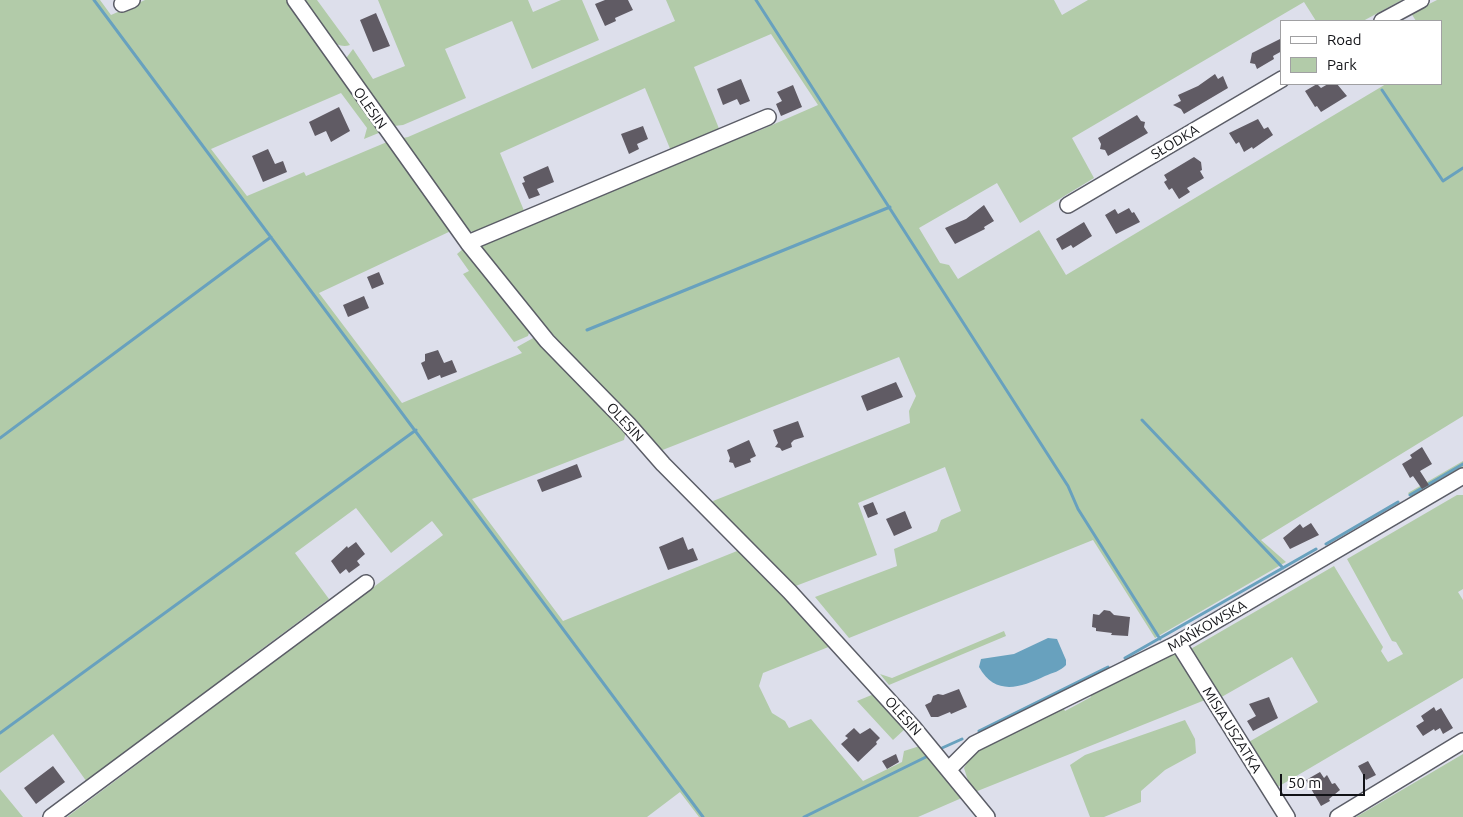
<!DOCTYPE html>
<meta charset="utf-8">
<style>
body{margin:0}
#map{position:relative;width:1463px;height:817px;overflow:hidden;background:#dddfeb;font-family:Ubuntu,sans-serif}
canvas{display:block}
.legend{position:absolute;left:1280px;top:20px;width:162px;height:65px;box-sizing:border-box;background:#fff;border:1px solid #a0a0a2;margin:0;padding:6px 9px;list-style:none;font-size:15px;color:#111216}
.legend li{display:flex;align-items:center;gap:10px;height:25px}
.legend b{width:25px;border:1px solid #a0a0a2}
.scale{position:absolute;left:1280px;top:774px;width:85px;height:22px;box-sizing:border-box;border:2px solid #111216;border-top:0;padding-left:6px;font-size:15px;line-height:18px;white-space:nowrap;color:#111216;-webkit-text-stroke:4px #fff;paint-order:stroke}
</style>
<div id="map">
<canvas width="1463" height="817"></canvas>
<ul class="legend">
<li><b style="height:6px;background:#fff"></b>Road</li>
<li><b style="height:14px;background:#b2cba9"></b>Park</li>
</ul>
<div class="scale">50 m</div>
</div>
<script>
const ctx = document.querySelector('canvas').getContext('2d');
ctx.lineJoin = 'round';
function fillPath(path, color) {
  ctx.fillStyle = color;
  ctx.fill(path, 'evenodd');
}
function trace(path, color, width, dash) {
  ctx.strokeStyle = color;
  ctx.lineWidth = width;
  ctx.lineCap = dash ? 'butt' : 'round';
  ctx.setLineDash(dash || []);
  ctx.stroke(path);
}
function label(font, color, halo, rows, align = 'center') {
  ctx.font = font + ' Ubuntu,sans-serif';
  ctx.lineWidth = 5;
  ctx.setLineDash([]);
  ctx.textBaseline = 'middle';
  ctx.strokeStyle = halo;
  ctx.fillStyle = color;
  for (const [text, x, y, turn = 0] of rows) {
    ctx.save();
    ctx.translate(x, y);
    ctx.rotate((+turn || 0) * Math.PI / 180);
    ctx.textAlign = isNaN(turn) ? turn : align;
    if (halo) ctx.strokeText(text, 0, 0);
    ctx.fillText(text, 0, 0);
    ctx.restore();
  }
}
const green = new Path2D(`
 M0,0h100l11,15 34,-15h141l95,132 -17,7 3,-11 -26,-35 -130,56 36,47 57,-24 2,4 81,-34 66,88 -134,63 83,110 120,-50 -5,-6 18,-10 91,94 -2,9 -152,59 91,122 179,-72 89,97 -68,27 -4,13 13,27 13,8 4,7 22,-9 52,62 39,-19 2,-11 19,-6 41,52 -46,20h-219l-19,-25 -33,25h-580l376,-282 -11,-14 -41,32 -35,-45 -61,45 34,46 -90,67 4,5 -154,114 -36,-51 -53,39z
 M301,0h16l33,45c-22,7 -38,-29 -49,-45z
 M378,0h150l5,12 28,-12h21l17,40 -67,29 -20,-48 -67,28 21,49 -63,27 -9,1 -5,-3 -43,-61 1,-5 6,-8 20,30 32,-13z
 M666,0h388l8,15 26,-15h314l-39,21h-47l-12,-19 -232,136 22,40 -74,45 -23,-40 -78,45 21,35 9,2 9,14 81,-49 27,45 320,-191h56v-63h-26l-5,-8 26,-13h26v416l-202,124 25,22 -131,76 -62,-98 -244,98 -34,-41 82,-31 -3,-17 43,-18 4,-11 20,-9 -16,-44 -87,36 19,52 -84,32 -78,-78 -2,-8 197,-78 -1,-12 7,-15 -17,-39 -239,94c-63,-67 -126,-134 -181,-207l271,-113 6,1 62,-27 -47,-71 -77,33 26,64 -49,20 -26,-63 -145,65 25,60 -50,20 -9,-4 -63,-85v-6l5,-1 267,-116z
 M464,248l66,82 -2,6 -14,6 -51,-68 6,-3 -12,-17z
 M1463,461v8l-51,30 -4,-6z
 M1457,495h6v94l-5,3 5,8v78l-187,110 -29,-45 71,-41 -26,-45 -74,42 -29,-49 145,-84 49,81 -2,4 7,11 15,-8 -7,-12 -4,-1 -45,-82z
 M1004,631l2,5 -117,49 -9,-11 12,4z
 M1174,652l31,48 -230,92 -6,-8 -5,-16c16,-30 69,-47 99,-61l2,4 26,-14 -1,-3z
 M874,694l32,34 -13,12 -36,-39z
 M1185,720l10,19 1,14 -31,17 -24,21v11l-37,15h-14l-20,-52 15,-10z
 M1463,754v63h-107z
 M0,789l23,28h-23z`);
const water = new Path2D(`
 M1048,638l9,1 9,21v5c-5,6 -14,8 -21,11 -25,12 -50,20 -66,-9l2,-8 33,-5z`);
const stream = new Path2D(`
 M94,0l609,817
 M756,0l312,486 10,23 82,130
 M1382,90l61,91 20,-13
 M587,330l303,-123
 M1142,420l141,148
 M0,438l271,-201
 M1410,495l53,-31
 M1326,544l72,-42
 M1125,658l191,-109
 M979,731l129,-64
 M0,733l416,-303
 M942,748l20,-9
 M804,817l124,-61`);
const building = new Path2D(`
 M605,0h23l5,10 -18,8 1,3 -11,5 -10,-22z
 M376,13l14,33 -17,6 -13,-32z
 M1282,38v13l-9,5 1,3 -17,10 -2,-5 -5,-1 2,-10z
 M1215,74l3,5 5,-3 5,12 -44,26 -3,-5 -8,-4 8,-4 -3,-6 20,-9z
 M741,79l9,22 -10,4 -3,-6 -14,6 -6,-16z
 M1317,84l4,4 7,-4h9l10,12 -26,16 -4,-6 -2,1 -10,-16z
 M793,85l9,22 -21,9 -5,-12 6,-3 -5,-9z
 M339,107l11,24 -19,11 -5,-11 -11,5 -6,-14z
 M1137,115l4,6 4,1 -1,5 4,6 -40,23 -3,-6 -5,-1 1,-5 -3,-6z
 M1258,119l6,10 4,-2 5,8 -20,14 -1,-2 -8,5 -5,-10 -3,2 -7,-11z
 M643,126l5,13 -11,5 2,5 -10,5 -8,-20z
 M268,149l7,15 8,-3 4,11 -24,10 -11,-26z
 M1194,157l7,5 1,8 -2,1 4,7 -17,10 3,4 -11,7 -7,-11 -3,2 -5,-8 3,-2 -3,-5z
 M548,166l6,16 -17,7 3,6 -11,4 -7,-16 3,-1 -2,-5z
 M984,205l10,16 -10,6 1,2 -30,15 -10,-16 21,-9z
 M1129,208l3,5 2,-1 6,10 -24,12 -11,-19 10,-6 3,5z
 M1084,222l8,14 -19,12 -2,-3 -9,5 -6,-11z
 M379,272l5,12 -12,5 -5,-12z
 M364,296l5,12 -21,9 -5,-12z
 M438,350l6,13 8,-3 5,12 -16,6 -1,-3 -12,5 -7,-17 4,-2v-7z
 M896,382l7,15 -36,14 -6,-15z
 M798,421l6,16 -10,3 -3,3 1,4 -10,4 -2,-3 -5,-1 3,-4 -5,-13z
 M749,440l7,16 -6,3 1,3 -16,6 -2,-5 -4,-1 1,-4 -3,-8z
 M1422,447l10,17 -12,7 9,14 -7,4 -9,-13 -3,2 -8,-14 10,-6 -2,-3z
 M577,464l5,13 -40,15 -5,-12z
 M873,502l5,12 -10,4 -5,-12z
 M905,511l7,17 -18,8 -8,-17z
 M1311,523l8,12 -29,14 -7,-11 17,-14 3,4z
 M683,537l5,13 5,-2 5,12 -30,10 -9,-23z
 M356,542l9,12 -8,7 3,4 -11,8 -3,-4 -6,5 -9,-13 16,-15 1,2z
 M1104,610l6,1 4,4 16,2 -2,19 -17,-1 1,-2 -16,-2v-3l-4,-1 1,-13 6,1z
 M959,689l8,18 -16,7 -1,-2 -12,5h-7l-6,-12 6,-3 2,-6 5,-2 5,1z
 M1269,697l9,21 -25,13 -6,-10 9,-5 -7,-12z
 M1434,707l2,4 5,-3 12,20 -10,6 -3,-6 -5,3 -1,-2 -11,7 -7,-10 8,-5 -3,-5z
 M854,728l6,6 10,-6 10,10 -4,4 1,2 -19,18 -17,-18 7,-6 -3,-2z
 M896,754l3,8 -12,7 -5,-8z
 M1368,761l8,14 -10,5 -8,-14z
 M53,766l12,16 -29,22 -12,-16z
 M1320,772l4,6 3,-3 5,9 3,-1 5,7 -11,9 1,2 -9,5 -15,-26z`);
const minor = new Path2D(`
 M295,0l173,243 79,98 81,83 35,40 127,128 123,135 74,90
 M122,4l10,-4
 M1382,21l39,-21
 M1068,205l214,-126
 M468,243l300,-126
 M1178,643l109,174
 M949,769l25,-25 204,-101 285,-167
 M51,817l315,-234
 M1338,817l125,-76`);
const streetNames = [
 ["OLESIN",370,108,55],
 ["SŁODKA",1175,142,-31],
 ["OLESIN",625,422,47],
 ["MAŃKOWSKA",1207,626,-30],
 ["OLESIN",903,716,48],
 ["MISIA USZATKA",1232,730,58]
];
fillPath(green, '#b2cba9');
fillPath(water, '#68a1be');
trace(stream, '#68a1be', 3);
fillPath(building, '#605b64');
trace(minor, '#5b5d67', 18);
trace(minor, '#fff', 15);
label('14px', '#111216', '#fff', streetNames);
</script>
